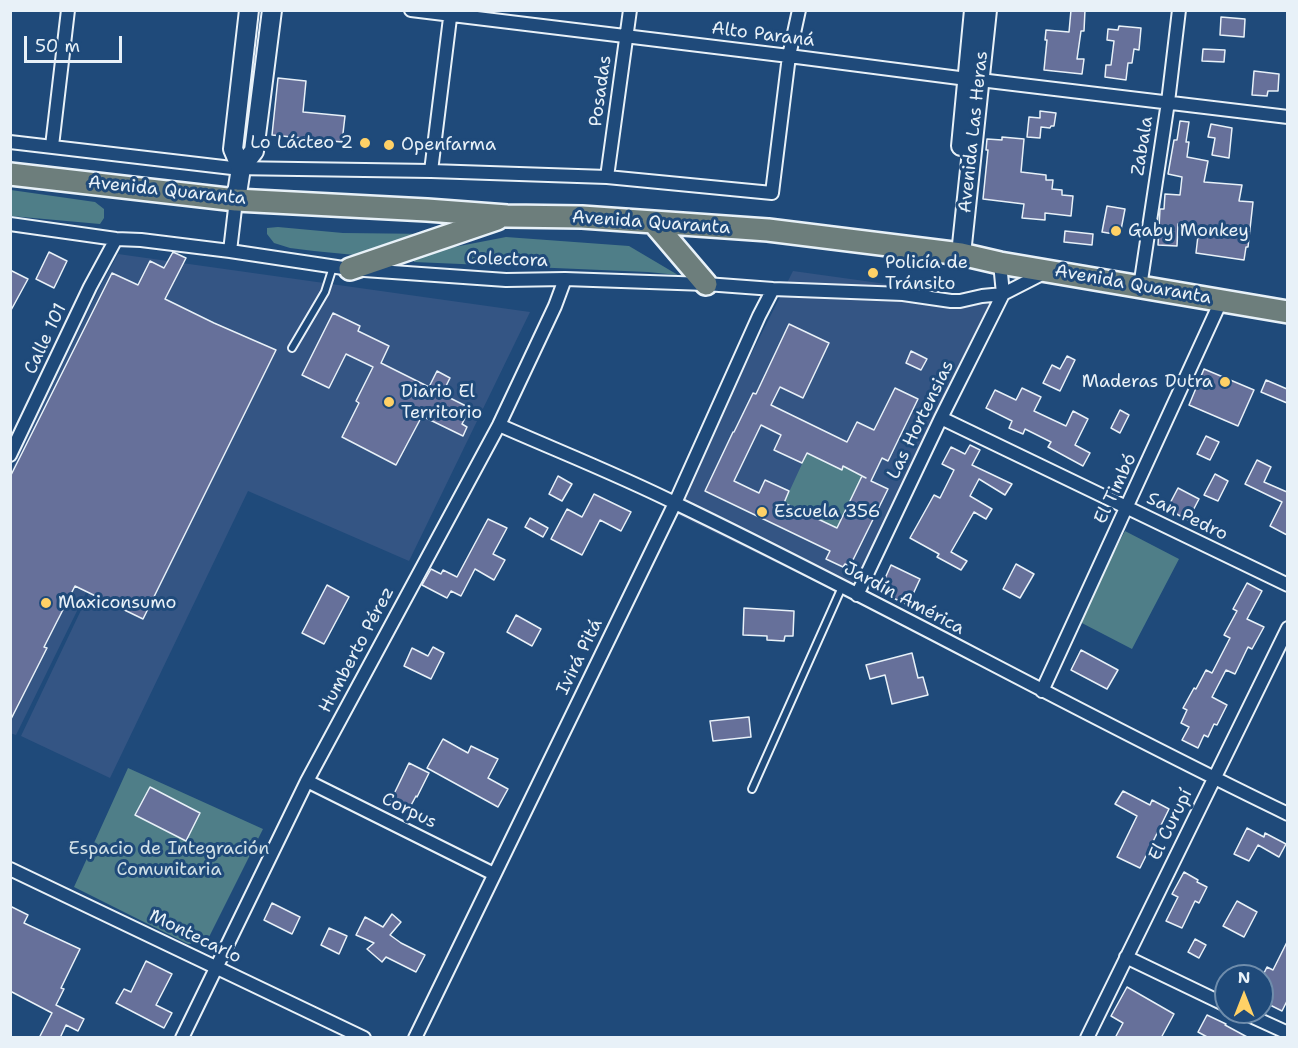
<!DOCTYPE html>
<meta charset="utf-8">
<style>
body{margin:0}
#map{position:relative;width:1298px;height:1048px;overflow:hidden;background:#1f4a7a;font-family:"Shantell Sans",sans-serif}
canvas{display:block}
.frame{position:absolute;inset:0;border:12px solid #e8f1f8;pointer-events:none}
.north{position:absolute;left:1214px;top:964px;width:60px;height:60px;box-sizing:border-box;background:#1f4a7a;border:2px solid #6f8dac;border-radius:50%;rotate:0deg;font-size:16px;font-weight:700;line-height:24px;text-align:center;color:#e8f1f8}
.north::after{content:'';display:block;margin:auto;width:21px;height:27px;background:#ffd166;clip-path:polygon(50% 0,100% 100%,50% 72%,0 100%)}
.scale{position:absolute;left:24px;top:36px;width:98px;height:27px;box-sizing:border-box;border:3px solid #e8f1f8;border-top:0;padding-left:8px;font-size:18px;line-height:21px;white-space:nowrap;color:#e8f1f8;-webkit-text-stroke:4px #1f4a7a;paint-order:stroke}
</style>
<div id="map">
<canvas width="1298" height="1048"></canvas>
<div class="frame"></div>
<div class="north">N</div>
<div class="scale">50 m</div>
</div>
<script>
const ctx = document.querySelector('canvas').getContext('2d');
ctx.lineJoin = 'round';
function fillPath(path, color) {
  ctx.fillStyle = color;
  ctx.fill(path, 'evenodd');
}
function trace(path, color, width, dash) {
  ctx.strokeStyle = color;
  ctx.lineWidth = width;
  ctx.lineCap = dash ? 'butt' : 'round';
  ctx.setLineDash(dash || []);
  ctx.stroke(path);
}
function label(font, color, halo, rows, align = 'center') {
  ctx.font = font + ' "Shantell Sans",sans-serif';
  ctx.lineWidth = 6;
  ctx.setLineDash([]);
  ctx.textBaseline = 'middle';
  ctx.strokeStyle = halo;
  ctx.fillStyle = color;
  for (const [text, x, y, turn = 0] of rows) {
    ctx.save();
    ctx.translate(x, y);
    ctx.rotate((+turn || 0) * Math.PI / 180);
    ctx.textAlign = isNaN(turn) ? turn : align;
    if (halo) ctx.strokeText(text, 0, 0);
    ctx.fillText(text, 0, 0);
    ctx.restore();
  }
}
const built = new Path2D(`
 M118,254l412,58 -121,249 -161,-70 -138,287 -89,-42 175,-367 -180,366 -6,-2v-260l88,-182z
 M793,271l208,29 -154,297 -175,-85z`);
const green = new Path2D(`
 M11,190l84,12 9,7v9l-4,6 -89,-8z
 M278,227l65,6 90,1 -68,22 -51,-5 -24,-3 -16,-5 -7,-9v-6z
 M506,237l123,9 49,29 -30,-3 -234,-10 -1,-7z
 M807,453l34,16 2,-3 19,10 -25,52 -53,-25z
 M1125,531l54,28 -47,90 -54,-28z
 M128,768l135,61 -57,114 -18,1 -114,-57z`);
const building = new Path2D(`
 M1071,10h14l-1,21h-3l-4,28h7l-2,15 -38,-4 3,-30h-2l1,-10 23,2z
 M1221,17l24,2 -1,18 -24,-2z
 M1119,26l22,2 -2,22 -5,-1 -2,14h-4l-2,17 -21,-3 1,-12h5l3,-24 -7,-1 1,-11 10,1z
 M1203,49l22,1 -1,12 -22,-1z
 M1254,71l25,3 -1,17h-10l-1,5 -15,-1z
 M278,78l28,3 -3,31 42,4 -3,26 -70,-7z
 M1040,111l16,2 -2,13h-3l-1,2 -9,-1 -1,11 -13,-1 2,-20 11,1z
 M1180,121l9,1 -3,20h3l-2,15 21,4 -4,21 38,3 -3,16 14,1 -5,45h-2l-2,13 -48,-7 3,-26 -21,-3 -1,22 -19,-1 2,-36h4l1,-15 15,1 2,-18 -14,-3 6,-34h3z
 M1211,124l21,4 -3,30 -17,-3 3,-17 -7,-1z
 M1002,137l22,2 -3,33 25,3v5h7l-1,9 10,1v5l11,1 -2,20 -26,-3v7l-23,-2 2,-14 -41,-5 5,-49h-2l1,-11 15,1z
 M1107,206l18,3 -5,26 -18,-3z
 M1065,231l28,3 -1,11 -28,-3z
 M49,252l18,9 -13,27 -18,-9z
 M173,252l13,6 -21,41 49,24 62,27 -133,269 -68,-33 -31,61 3,1 -37,73v-244l102,-204 26,12 12,-24 14,7z
 M10,270l18,9 -18,33z
 M333,313l27,13 -2,5 31,15 -8,17 48,24 8,-16 13,7 -8,16 28,14 -8,16 5,3 -4,9 -41,-20 -26,49 -54,-28 17,-34 -3,-2 17,-34 -27,-13 -17,34 -27,-13z
 M789,324l40,19 -26,55 -23,-11 -9,18 76,37 10,-20 17,8 21,-42 23,11 -30,62 -6,-3 -11,23 17,8 -38,77 -5,-2 -2,3 -17,-8 4,-8 -125,-60 28,-59h1l19,-39 3,1zM761,425l20,10 -7,15 28,13 5,-10 35,17 1,-4 23,12 -4,-2 -25,52 -53,-25 5,-12 -24,-11 -6,13 -25,-12z
 M911,351l16,8 -6,11 -15,-7z
 M1067,356l8,4 -15,31 -17,-8 9,-18 8,4z
 M1204,369l50,21 -16,36 -49,-21z
 M1266,380l21,9v14l-26,-11z
 M1022,388l19,9 -7,14 32,15 7,-15 15,8 -13,26 15,8 -7,13 -35,-19 3,-5 -26,-13 -2,5 -14,-6 3,-7 -26,-13 9,-18 21,10z
 M1120,410l9,5 -9,18 -9,-5z
 M1206,436l13,6 -9,18 -13,-6z
 M970,445l10,5 -8,15 40,19 -7,11 -26,-16 -9,17 22,13 -6,10 -12,-7 -23,40 16,9 -6,9 -24,-13 2,-3 -29,-16 24,-43 6,3 14,-28 -12,-6 9,-17 14,7z
 M1257,460l14,7 -7,15 23,10v43l-17,-9 12,-24 -37,-18z
 M1215,474l13,7 -10,20 -14,-6z
 M558,476l14,8 -10,17 -13,-7z
 M1178,488l21,11 -11,21 -21,-11z
 M594,494l37,18 -10,19 -21,-11 -18,35 -31,-16 16,-30 15,8z
 M530,518l18,10 -5,9 -18,-10z
 M488,519l19,9 -14,26 12,6 -11,20 -19,-11 -14,27 -10,-5 -4,7 -25,-13 9,-16 10,5 2,-4 14,7z
 M1016,564l18,10 -14,24 -17,-9z
 M891,565l29,14 -12,26 -19,-9 3,-6 -10,-5z
 M1247,583l15,8 -15,28 17,8 -12,22 -4,-2 -13,27 -9,-4 -14,27 15,8 -10,20 -3,-1 -6,13 -4,-2 -6,13 -16,-8 7,-13 -8,-4 6,-13 -4,-2 11,-20 2,1 10,-19 6,3 18,-35 -6,-3 13,-24 -4,-2z
 M327,585l22,12 -25,47 -22,-11z
 M744,608l50,3 -1,25h-8l-1,5 -17,-1v-4l-24,-1z
 M516,615l25,14 -9,17 -25,-14z
 M433,647l11,6 -13,26 -27,-13 8,-18 16,8z
 M1081,650l37,20 -11,19 -36,-19z
 M912,653l6,25 5,-1 5,18 -36,9 -7,-29 -15,4 -4,-14z
 M749,717l2,20 -38,4 -3,-20z
 M443,739l25,14 3,-7 27,13 -10,19 20,11 -10,18 -71,-39z
 M409,763l20,10 -12,24 -1,-1 -7,13 -18,-9z
 M150,787l50,26 -14,28 -51,-26z
 M1123,791l27,14 2,-5 17,9 -29,59 -23,-11 20,-41 -22,-12z
 M1247,828l17,9 1,-4 21,11 -7,13 -21,-12 -9,16 -15,-7z
 M1184,872l14,8 -1,2 10,5 -8,16 -4,-2 -13,27 -16,-7 12,-24 -6,-3z
 M1237,901l20,11 -13,25 -21,-11z
 M272,903l28,14 -8,17 -28,-14z
 M10,906l18,9 -4,8 56,26 -19,39 3,1 -8,16 28,14 -6,12 -12,-6 -6,13h-21l13,-25 -42,-22z
 M392,914l9,8 -11,13 11,8 24,12 -9,17 -30,-15 -4,5 -15,-13 7,-6 -18,-8 9,-18 18,10z
 M329,928l18,8 -8,18 -18,-9z
 M1195,939l11,6 -7,13 -11,-6z
 M1287,942v59l-5,10 -20,-10v-24l5,-10 6,3z
 M146,961l26,13 -16,31 16,8 -8,15 -48,-25 8,-14 7,3z
 M1127,987l47,27 -13,24h-46l8,-15 -12,-7z
 M1207,1015l19,9 -1,1 24,13h-40l-11,-6z`);
const service = new Path2D(`
 M292,348l33,-56 8,-25
 M752,789l90,-202`);
const minor = new Path2D(`
 M411,10l378,46 178,23
 M980,80l308,37
 M10,142l222,26 199,3 176,6 165,16 17,-137 10,-46
 M52,146l16,-136
 M431,171l20,-161
 M607,177l23,-167
 M10,224l106,15 25,1 89,11 120,18 156,11 59,-1 141,5 67,5 130,5 48,7h9l22,-5 21,-2 43,-22
 M230,251l6,-51
 M1140,287l28,-185 11,-92
 M941,418l347,167
 M499,425c59,26 120,50 178,79 206,99 405,211 611,310
 M10,455l80,-168 26,-48
 M857,595l84,-177 62,-124 -3,-31
 M1042,691l179,-390
 M307,781l187,93
 M10,869l354,169
 M1126,957l100,48
 M1242,1012l46,21
 M182,1038l125,-257 192,-356 56,-119 10,-27
 M415,1038l260,-535 84,-187 14,-27
 M1087,1038l201,-410`);
const secondary = new Path2D(`
 M961,146l13,-136
 M241,168l-8,-19 16,-139
 M236,200l5,-32 13,-17 18,-141
 M961,254l26,-244`);
const trunk = new Path2D(`
 M10,174l226,26 191,10 80,6 75,1 186,13 193,24 39,9 288,49
 M654,223l52,61
 M350,269l147,-50`);
const markers = [
 [365,143,6,"#ffd166"],
 [389,145,6,"#ffd166"],
 [1116,231,6,"#ffd166"],
 [873,273,6,"#ffd166"],
 [1225,382,6,"#ffd166"],
 [389,402,6,"#ffd166"],
 [762,512,6,"#ffd166"],
 [46,603,6,"#ffd166"]
];
const streetNames = [
 ["Alto Paraná",763,35,7],
 ["Posadas",601,91,-82],
 ["Avenida Las Heras",974,132,-84],
 ["Zabala",1143,146,-81],
 ["Avenida Quaranta",167,191,6],
 ["Avenida Quaranta",651,223,4],
 ["Colectora",507,260,2],
 ["Avenida Quaranta",1133,285,10],
 ["Calle 101",46,339,-65],
 ["Las Hortensias",921,420,-64],
 ["El Timbó",1116,489,-65],
 ["San Pedro",1187,517,26],
 ["Jardín América",904,599,28],
 ["Humberto Pérez",357,650,-62],
 ["Ivirá Pitá",580,657,-64],
 ["Corpus",409,811,26],
 ["El Curupí",1171,825,-64],
 ["Montecarlo",195,937,26]
];
const poiNames = [
 ["Lo Lácteo 2",353,143,"right"],
 ["Openfarma",401,145],
 ["Gaby Monkey",1128,231],
 ["Policía de",885,263],
 ["Tránsito",885,284],
 ["Maderas Dutra",1213,382,"right"],
 ["Diario El",401,392],
 ["Territorio",401,413],
 ["Escuela 356",774,512],
 ["Maxiconsumo",58,603]
];
const parkNames = [
 ["Espacio de Integración",169,849],
 ["Comunitaria",169,870]
];
fillPath(built, '#345584');
fillPath(green, '#4f7e88');
fillPath(building, '#66709a');
trace(building, '#e8f1f8', 1.5);
trace(service, '#e8f1f8', 10);
trace(minor, '#e8f1f8', 16);
trace(secondary, '#e8f1f8', 22);
trace(trunk, '#e8f1f8', 26);
trace(service, '#1f4a7a', 6);
trace(minor, '#1f4a7a', 12);
trace(secondary, '#1f4a7a', 18);
trace(trunk, '#6d7e7c', 21);
for (const [x, y, r, color] of markers) {
  const dot = new Path2D();
  dot.arc(x, y, r, 0, 2 * Math.PI);
  ctx.fillStyle = color;
  ctx.fill(dot);
  trace(dot, '#1f4a7a', 2);
}
label('18px', '#e8f1f8', '#1f4a7a', streetNames);
label('18px', '#e8f1f8', '#1f4a7a', poiNames, 'left');
label('18px', '#d1e0e7', '#1f4a7a', parkNames);
</script>
